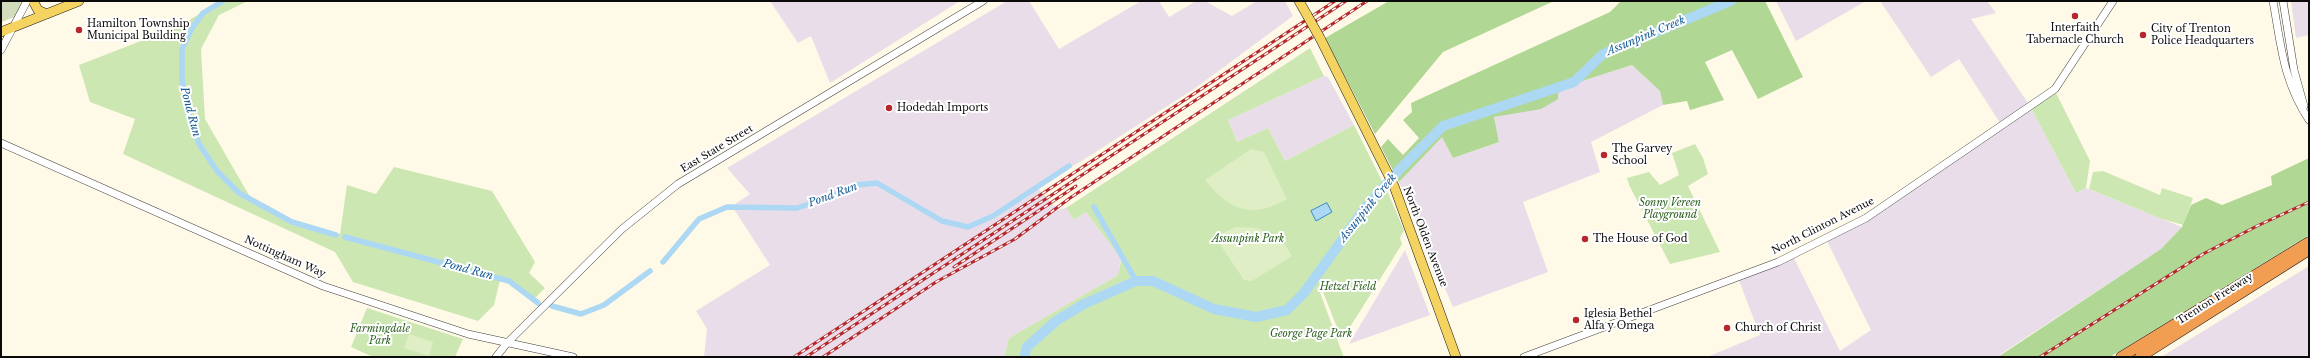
<!DOCTYPE html>
<style>
body{margin:0}
#map{position:relative;width:2310px;height:358px;overflow:hidden;background:#fffae7;font-family:"Libre Baskerville",serif}
canvas{display:block}
.frame{position:absolute;inset:0;border:2px solid #0a0a0a;pointer-events:none}
</style>
<div id="map">
<canvas width="2310" height="358"></canvas>
<div class="frame"></div>
</div>
<script>
const ctx = document.querySelector('canvas').getContext('2d');
ctx.lineJoin = 'round';
function fillPath(path, color) {
  ctx.fillStyle = color;
  ctx.fill(path, 'evenodd');
}
function trace(path, color, width, dash) {
  ctx.strokeStyle = color;
  ctx.lineWidth = width;
  ctx.lineCap = dash ? 'butt' : 'round';
  ctx.setLineDash(dash || []);
  ctx.stroke(path);
}
function label(font, color, halo, rows, align = 'center') {
  ctx.font = font + ' "Libre Baskerville",serif';
  ctx.lineWidth = 4;
  ctx.setLineDash([]);
  ctx.textBaseline = 'middle';
  ctx.strokeStyle = halo;
  ctx.fillStyle = color;
  for (const [text, x, y, turn = 0] of rows) {
    ctx.save();
    ctx.translate(x, y);
    ctx.rotate((+turn || 0) * Math.PI / 180);
    ctx.textAlign = isNaN(turn) ? turn : align;
    if (halo) ctx.strokeText(text, 0, 0);
    ctx.fillText(text, 0, 0);
    ctx.restore();
  }
}
const industrial = new Path2D(`
 M770,1h190l-130,82 -19,-47 -13,7z
 M1007,1h22l30,48 82,-48h18l10,16 27,-16h9l27,15 25,-15h28l8,15 -99,73 -114,73 -43,25 21,23 8,-2 8,12 12,-8 33,44 3,-2 -4,21 -109,63 -5,19h-300l3,-28 -11,-18 74,-46 -38,-59 18,-12 -23,-26z
 M1776,1h90l-70,40z
 M1880,1h107l9,12 -25,6 59,87 46,87 10,-5 96,39 -21,22 -160,105v3h-294l53,-22 -22,-57 55,-22 47,95 31,-21 -44,-89 175,-115 -43,-67 -28,18z
 M2291,1h18v34l-13,3z
 M1632,65l28,26 3,14 -72,37 9,30 -77,30 25,70 -95,35 -54,-125 43,-46 11,22 46,-16 -5,-25 23,-5 68,-32z
 M1324,76l4,1 26,48 -69,36 -17,-33 -31,14 -9,-22z
 M1405,250l25,65 -81,29z
 M2309,266v91h-148l70,-43z`);
const green = new Path2D(`
 M222,1h26l-29,14 -18,34 4,70 45,78 47,28 43,9 7,-49 29,9 18,-27 98,24 43,71 -6,11 16,15 -12,12 -32,-24 -7,29 -16,16 -125,-39 -18,-30 -212,-98 12,-35 -45,-17 -11,-37 98,-38z
 M1310,48l14,28 -96,44 9,22 31,-14 17,33 69,-36 35,70 15,35 -4,8 2,6 -60,96 -21,-53h-3l25,68 -1,2h-338l5,-19 109,-63 4,-20 -3,1 -33,-44 -12,8 -8,-12z
 M2054,89l36,72 -4,27 -10,5 -46,-87z
 M1695,144l8,14 5,16 -20,12 32,66 -50,12 -41,-79 -2,-7 22,-6 11,13 19,-10 -7,-22z
 M2103,171l57,24 2,-7 31,10 -10,27 -21,-6 -73,-30 4,-17z
 M367,308l96,31 -8,18h-82l-22,-10z`);
const forest = new Path2D(`
 M1389,1h165l-111,51 -68,82 -50,-96z
 M1621,1h144l38,76 -45,22 -26,-49 -27,12 19,38 -34,10 -3,-9 -24,4 -3,-14 -28,-26 -47,15 -27,13v6l-17,10 -47,8 5,25 -46,16 -11,-21 -43,45 -18,-35 7,-8 15,16 16,-17 -16,-18 9,-8 -1,-9 199,-91z
 M2309,158v77l-199,122h-109v-2l160,-106 21,-22 9,-22 15,-7 16,7 50,-20 -1,-9z`);
const cemetery = new Path2D(`
 M1,1h28l-7,13 -21,8z`);
const pitch = new Path2D(`
 M1251,149l13,3 23,47c-35,20 -57,12 -82,-19z
 M1235,227l21,1 24,9 12,19 -40,25 -8,-1 -29,-43z
 M409,334l24,8 -4,14 -25,-8z`);
const water = new Path2D(`
 M1327,203l5,9 -16,9 -5,-10z`);
const canal = new Path2D(`
 M223,1l-20,12 -11,15 -10,21v33l5,26 12,36 18,27 22,22 53,29 44,13
 M1094,207l42,74
 M345,237l164,44 29,22
 M663,262l36,-43 28,-12 70,1 31,-10 29,-13 20,-2 65,38 26,6 25,-11 76,-50
 M552,306l29,8 23,-9 46,-34`);
const river = new Path2D(`
 M1024,357l3,-10 29,-26 28,-17 52,-23h17l61,28 42,8 31,-7 17,-17 61,-85 34,-38 44,-44 131,-44 29,-28 128,-53`);
const minor = new Path2D(`
 M2273,1c8,44 10,80 36,119
 M2283,1l11,69 10,36
 M1,50l26,-49
 M1,143l322,143 145,48 105,23
 M496,357l11,-14 115,-114 56,-45 305,-183
 M1524,357l254,-95 88,-44 189,-129 58,-88`);
const major = new Path2D(`
 M33,1l5,9 9,4
 M1299,1l8,14
 M1,32l78,-31
 M1320,38l74,148 62,171`);
const highway = new Path2D(`
 M2121,357l188,-115
 M2140,357l169,-107`);
const rail = new Path2D(`
 M954,267l122,-81
 M794,357l541,-356
 M806,357l540,-356
 M823,357l113,-75 79,-43 55,-41 297,-197
 M2040,357l163,-103 54,-28 52,-24`);
const majorBridge = new Path2D(`
 M1307,15l13,23`);
const markers = [
 [2075,16,4,"#b5272b"],
 [79,30,4,"#b5272b"],
 [2143,35,4,"#b5272b"],
 [889,108,4,"#b5272b"],
 [1604,155,4,"#b5272b"],
 [1585,239,4,"#b5272b"],
 [1576,320,4,"#b5272b"],
 [1727,328,4,"#b5272b"]
];
const poiNames = [
 ["Hamilton Township",87,24],
 ["Municipal Building",87,36],
 ["Interfaith",2075,28,"center"],
 ["Tabernacle Church",2075,40,"center"],
 ["City of Trenton",2151,29],
 ["Police Headquarters",2151,41],
 ["Hodedah Imports",897,108],
 ["The Garvey",1612,149],
 ["School",1612,161],
 ["The House of God",1593,239],
 ["Iglesia Bethel",1584,314],
 ["Alfa y Omega",1584,326],
 ["Church of Christ",1735,328]
];
const streetNames = [
 ["East State Street",717,149,-31],
 ["North Clinton Avenue",1823,226,-27],
 ["North Olden Avenue",1425,237,69],
 ["Nottingham Way",285,257,24],
 ["Trenton Freeway",2215,299,-32]
];
const parkNames = [
 ["Sonny Vereen",1670,203],
 ["Playground",1670,215],
 ["Assunpink Park",1248,239],
 ["Hetzel Field",1348,287],
 ["Farmingdale",380,329],
 ["Park",380,341],
 ["George Page Park",1311,334]
];
const waterNames = [
 ["Assunpink Creek",1646,36,-23],
 ["Pond Run",190,112,75],
 ["Pond Run",833,195,-20],
 ["Assunpink Creek",1368,208,-51],
 ["Pond Run",468,270,15]
];
fillPath(industrial, '#e8dde9');
fillPath(green, '#cde7b3');
fillPath(forest, '#b0d793');
fillPath(cemetery, '#d2debb');
fillPath(pitch, '#dfeec4');
fillPath(water, '#add8f4');
trace(water, '#368cc9', 1);
trace(canal, '#add8f4', 5.5);
trace(river, '#add8f4', 10);
trace(minor, '#3d3d3d', 8);
trace(major, '#1b1b1b', 10);
trace(highway, '#1b1b1b', 11);
trace(minor, '#fff', 7);
trace(major, '#f5d360', 9);
trace(highway, '#f19e53', 10);
trace(rail, '#b5272b', 3);
trace(rail, '#fff', 1.5, [4.5]);
trace(majorBridge, '#1b1b1b', 10, []);
trace(majorBridge, '#f5d360', 9);
for (const [x, y, r, color] of markers) {
  const dot = new Path2D();
  dot.arc(x, y, r, 0, 2 * Math.PI);
  ctx.fillStyle = color;
  ctx.fill(dot);
  trace(dot, '#fff', 1.5);
}
label('10px', '#0a0a0a', '#fff', poiNames, 'left');
label('10px', '#0a0a0a', '#fff', streetNames);
label('italic 10px', '#2a5e1d', '#fff', parkNames);
label('italic 11px', '#185d97', '#fff', waterNames);
</script>
